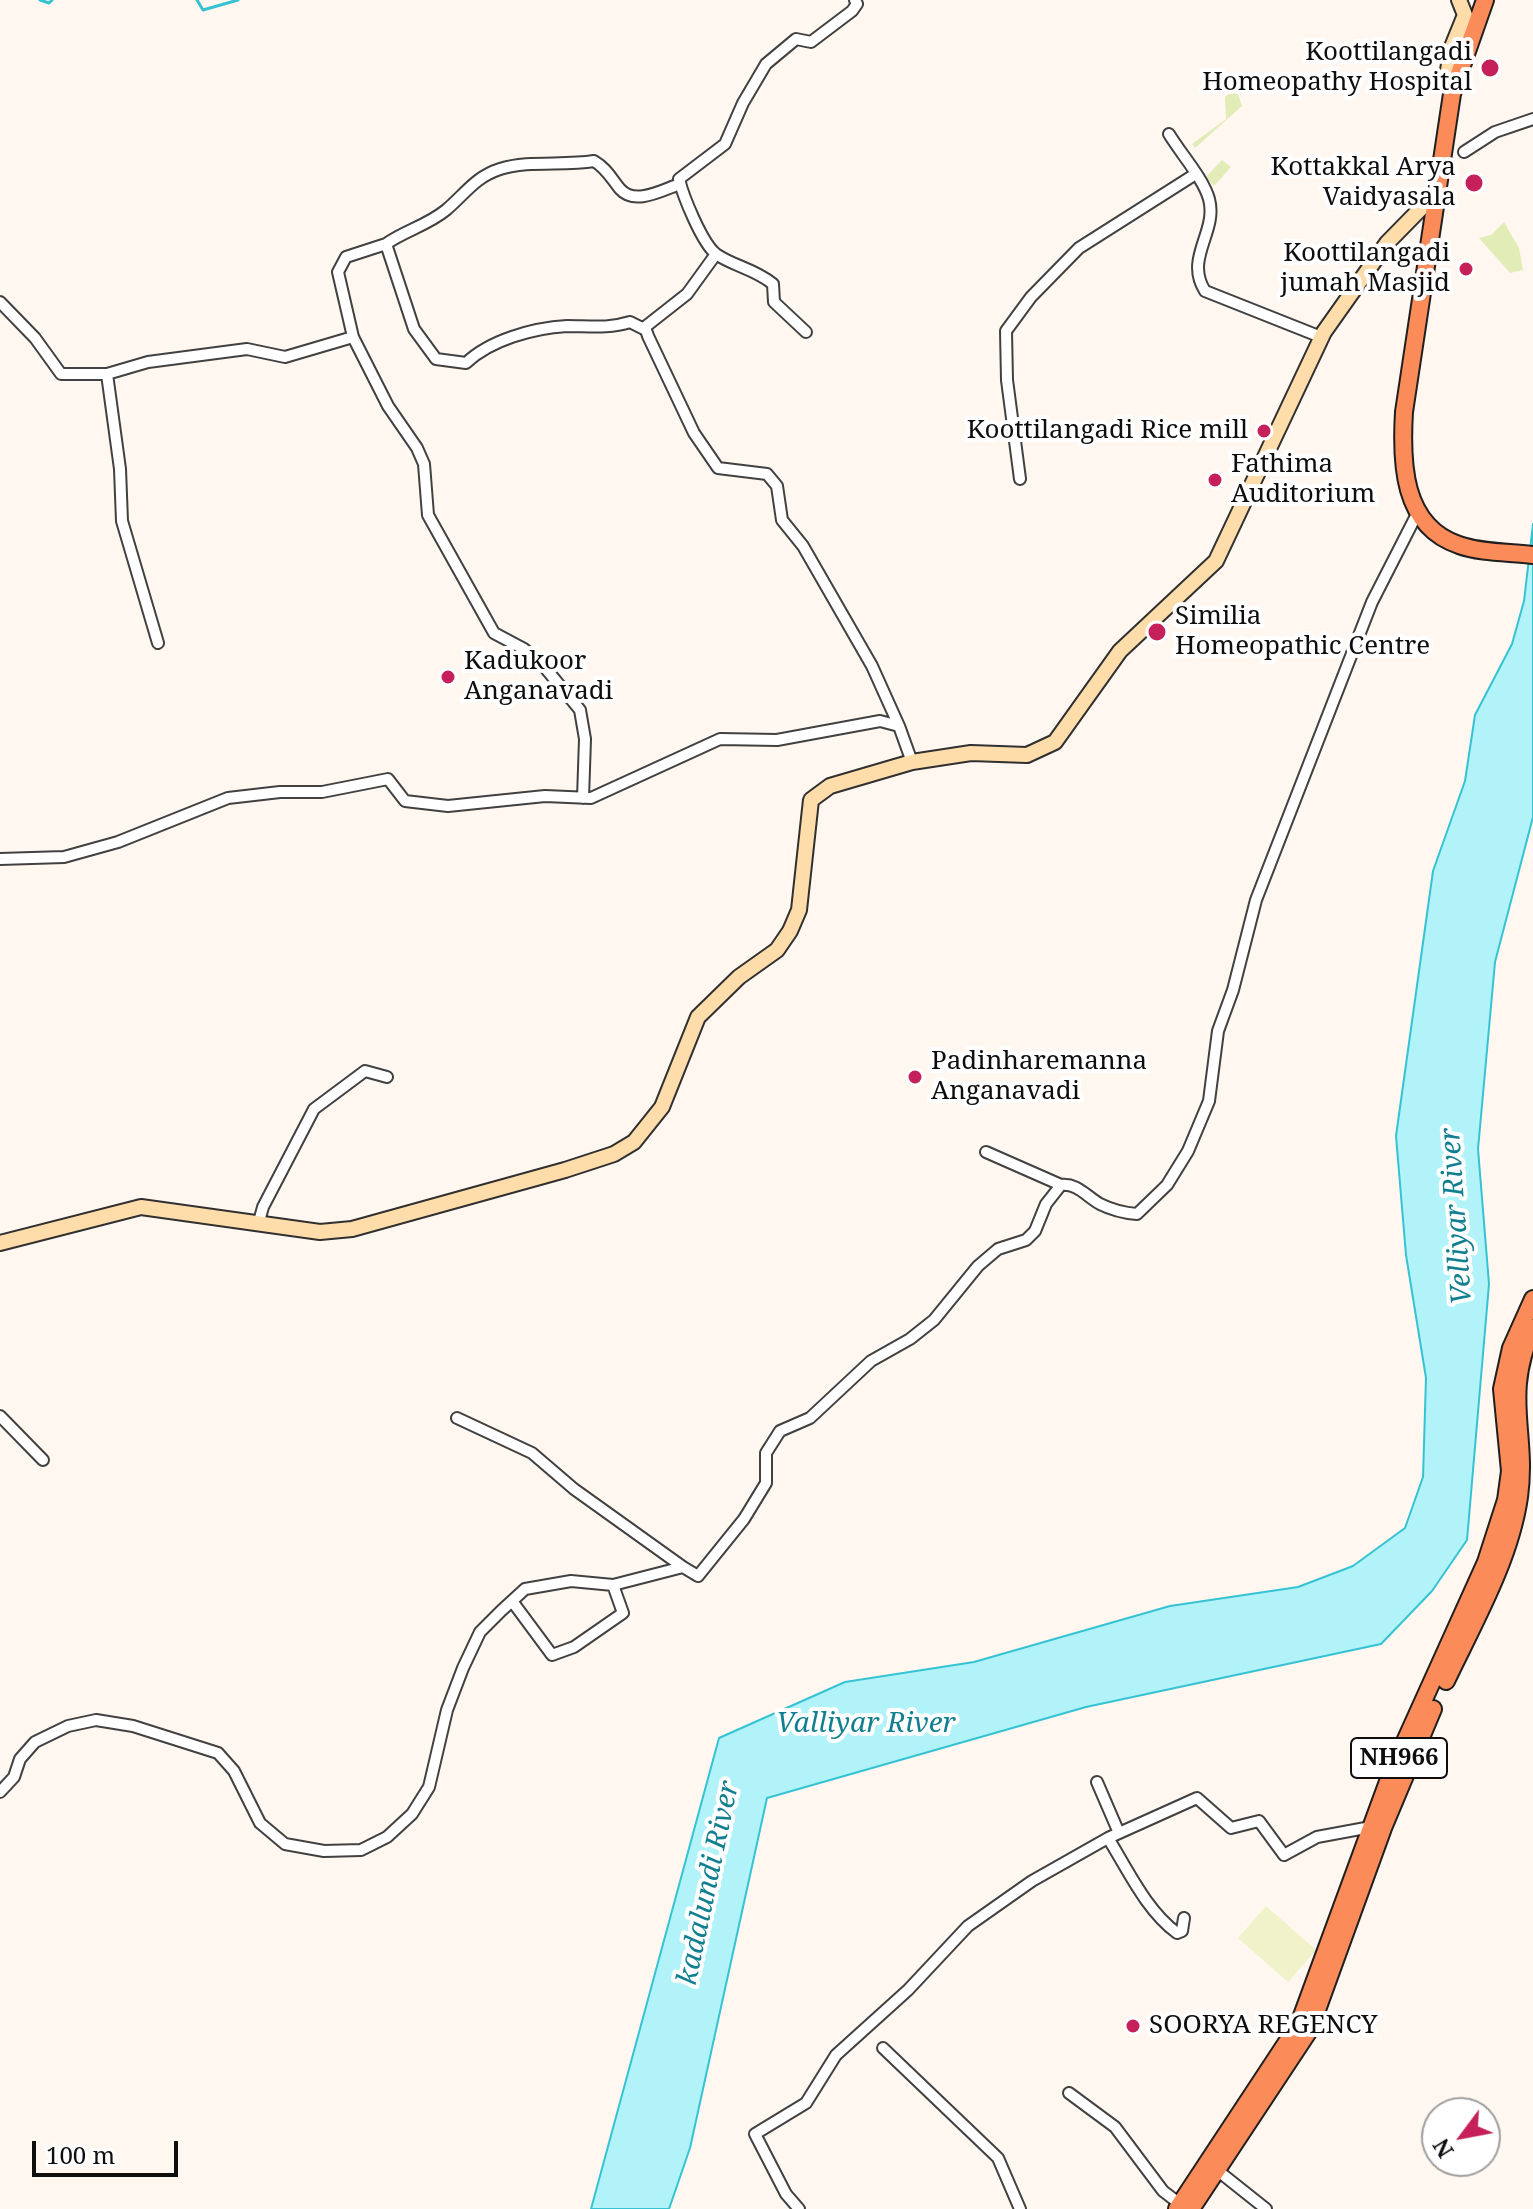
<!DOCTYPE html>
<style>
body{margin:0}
#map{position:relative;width:1533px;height:2209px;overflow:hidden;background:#fff7f0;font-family:"Noto Serif",serif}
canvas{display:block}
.north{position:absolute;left:1421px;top:2097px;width:80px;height:80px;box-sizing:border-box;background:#fff;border:2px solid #9f9f9f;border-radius:50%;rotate:238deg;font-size:22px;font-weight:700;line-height:32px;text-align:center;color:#0e0e0e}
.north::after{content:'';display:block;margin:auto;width:28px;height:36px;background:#c52059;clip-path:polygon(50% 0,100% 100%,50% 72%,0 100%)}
.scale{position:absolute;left:32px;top:2141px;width:146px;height:36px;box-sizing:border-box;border:4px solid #0e0e0e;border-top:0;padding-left:10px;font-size:24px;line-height:28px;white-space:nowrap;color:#0e0e0e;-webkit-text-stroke:6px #fff;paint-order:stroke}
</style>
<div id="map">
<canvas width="1533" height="2209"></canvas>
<div class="north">N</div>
<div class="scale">100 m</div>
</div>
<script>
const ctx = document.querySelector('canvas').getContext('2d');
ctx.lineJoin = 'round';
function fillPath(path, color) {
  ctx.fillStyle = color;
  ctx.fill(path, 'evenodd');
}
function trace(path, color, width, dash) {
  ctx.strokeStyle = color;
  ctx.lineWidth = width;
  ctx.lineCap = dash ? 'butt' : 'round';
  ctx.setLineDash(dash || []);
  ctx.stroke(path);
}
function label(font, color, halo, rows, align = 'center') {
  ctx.font = font + ' "Noto Serif",serif';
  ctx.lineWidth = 8;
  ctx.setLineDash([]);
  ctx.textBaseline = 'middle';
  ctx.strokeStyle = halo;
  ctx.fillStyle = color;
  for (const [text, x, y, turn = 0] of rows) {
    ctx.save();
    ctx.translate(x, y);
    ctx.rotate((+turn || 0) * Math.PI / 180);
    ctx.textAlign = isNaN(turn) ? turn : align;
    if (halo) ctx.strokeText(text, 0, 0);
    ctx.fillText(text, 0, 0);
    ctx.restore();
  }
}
const green = new Path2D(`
 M1236,88l6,18 -47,42 -3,-4 34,-25 -1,-22z
 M1222,160l9,7 -17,19 -8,-9z
 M1504,222l15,26 4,22 -13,3 -31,-35 12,-3z`);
const pitch = new Path2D(`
 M1266,1906l50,44 -28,32 -50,-44z`);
const water = new Path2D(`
 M1533,524v293l-38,145 -17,187 11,135 -22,256 -35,51 -51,53 -295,63 -319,91 -77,350 -21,61h-78l128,-471 126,-56 129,-20 196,-56 128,-19 55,-21 52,-38 18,-51 3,-99 -20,-123 -10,-119 37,-265 32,-90 10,-66 37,-71 12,-43z`);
const stream = new Path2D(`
 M40,0l9,3 3,-3
 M197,0l6,10 35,-10`);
const minor = new Path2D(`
 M1169,134c12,20 34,44 40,65 9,33 -25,59 -4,92l116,46
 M1464,152l31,-20 38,-13
 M716,254l-29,40 -42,33 3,9 46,97 24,35 49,6 10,12 5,34 21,26 69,120 27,60
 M0,302l35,36 26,36h46l41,-12 99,-13 38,8 68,-20 -15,-65 8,-15 40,-13
 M646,330l-16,-8c-22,7 -41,4 -63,4 -34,2 -77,14 -101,37l-30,-4 -22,-30 -28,-85c18,-13 42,-19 60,-34 19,-16 29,-33 54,-41 29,-9 63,-3 94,-8 12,7 17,17 26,28 15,17 42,1 60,-5
 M806,332l-32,-30 -1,-18c-18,-15 -40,-18 -57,-30 -14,-11 -33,-58 -37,-75l46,-35 18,-41 23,-39 30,-25 15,3 41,-31 5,-7 -2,-4
 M353,337l35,69 29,42 7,16 4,51 66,118 30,16 18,15 38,46 5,29 -2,59
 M107,374l13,95 2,52 36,122
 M1020,479l-13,-99 -1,-49 25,-34 48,-49 115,-73
 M0,859l64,-2 54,-15 110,-44 52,-6h42l66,-13 17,22 43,5 97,-10 46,2 129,-59 57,1 103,-19 19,5 13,36
 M986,1152l75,33
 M258,1225l5,-18 51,-98 51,-38 22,6
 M0,1416l43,44
 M457,1418l75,35 42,36 109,78
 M512,1601l40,54 22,-8 49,-34 -10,-28
 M1097,1782l22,51
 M0,1792l14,-15 6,-18 15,-17 33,-16 28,-6 37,6 85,27 16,18 26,52 25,21 39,7 37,-1 26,-13 25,-23 17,-27 18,-77 16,-42 17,-36 21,-21 24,-22 46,-8 42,4 70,-18 15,9 46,-57 22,-36v-30l14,-22 30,-13 61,-57 39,-22 24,-19 44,-54 20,-17 28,-9 9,-9 11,-27 15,-19c16,-2 25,11 39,19 12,6 24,9 37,10l30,-29 21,-34 21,-50 9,-70 15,-41 23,-90 116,-298 46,-90
 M1108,1838c20,32 38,72 69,95l5,-2 2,-13
 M883,2048l115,110 22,51
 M1069,2093l46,34 48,64 17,13
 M1217,2170l49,39
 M799,2209l-13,-15 -31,-60 51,-31 30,-48 72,-65 60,-64 64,-45 76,-43 89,-40 34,30 28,-7 25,34 33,-18 54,-10`);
const secondary = new Path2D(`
 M1457,80l-9,-10 4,-23 13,-32 -6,-15
 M0,1243l141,-36 179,25 32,-3 213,-59 49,-16 20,-12 28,-35 36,-90 41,-40 38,-27 13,-19 9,-21 12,-110 19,-14 82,-24 59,-9 56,2 28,-13 65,-91 96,-90 108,-229 63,-89 51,-52`);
const trunk = new Path2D(`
 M1485,0l-33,94 -48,318c-3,50 -2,114 55,133 22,8 50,7 74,10
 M1446,1681c27,-57 64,-121 73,-184 9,-65 -17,-100 14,-169
 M1177,2209l122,-185 94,-256 93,-206 20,-62 4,-29 -8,-82 9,-41 22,-49
 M1191,2209l119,-180 73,-201 50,-119`);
const markers = [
 [1490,68,10,"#c52059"],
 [1474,183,10,"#c52059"],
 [1466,269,8,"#c52059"],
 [1264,431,8,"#c52059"],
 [1215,480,8,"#c52059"],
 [1157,632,10,"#c52059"],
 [448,677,8,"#c52059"],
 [915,1077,8,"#c52059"],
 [1133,2026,8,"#c52059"]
];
const shields = [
 [1399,1758,96]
];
const shieldNames = [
 ["NH966",1399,1758]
];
const poiNames = [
 ["Koottilangadi",1472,53,"right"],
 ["Homeopathy Hospital",1472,83,"right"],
 ["Kottakkal Arya",1456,168,"right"],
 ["Vaidyasala",1456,198,"right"],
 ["Koottilangadi",1450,254,"right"],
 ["jumah Masjid",1450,284,"right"],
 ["Koottilangadi Rice mill",1248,431,"right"],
 ["Fathima",1231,465],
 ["Auditorium",1231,495],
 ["Similia",1175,617],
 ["Homeopathic Centre",1175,647],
 ["Kadukoor",464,662],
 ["Anganavadi",464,692],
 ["Padinharemanna",931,1062],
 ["Anganavadi",931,1092],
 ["SOORYA REGENCY",1149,2026]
];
const waterNames = [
 ["Velliyar River",1457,1216,-94],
 ["Valliyar River",866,1724],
 ["kadalundi River",709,1883,-78]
];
fillPath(green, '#e2ecb7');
fillPath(pitch, '#f0f2c9');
fillPath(water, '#b2f3f9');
trace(water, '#35c3d3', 2);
trace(stream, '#35c3d3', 3);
trace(minor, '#414141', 14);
trace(secondary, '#303030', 18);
trace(trunk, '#1f1f1f', 20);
trace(minor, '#fff', 10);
trace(secondary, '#ffddab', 14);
trace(trunk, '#fc8b5a', 16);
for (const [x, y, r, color] of markers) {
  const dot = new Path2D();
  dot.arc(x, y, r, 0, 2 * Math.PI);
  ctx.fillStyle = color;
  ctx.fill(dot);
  trace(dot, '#fff', 3);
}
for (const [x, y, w] of shields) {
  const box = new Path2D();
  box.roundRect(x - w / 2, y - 20, w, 40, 6);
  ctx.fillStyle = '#fff';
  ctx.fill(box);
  trace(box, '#0e0e0e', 2);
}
label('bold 24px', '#0e0e0e', null, shieldNames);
label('26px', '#0e0e0e', '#fff', poiNames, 'left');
label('italic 28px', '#117f90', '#fff', waterNames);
</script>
